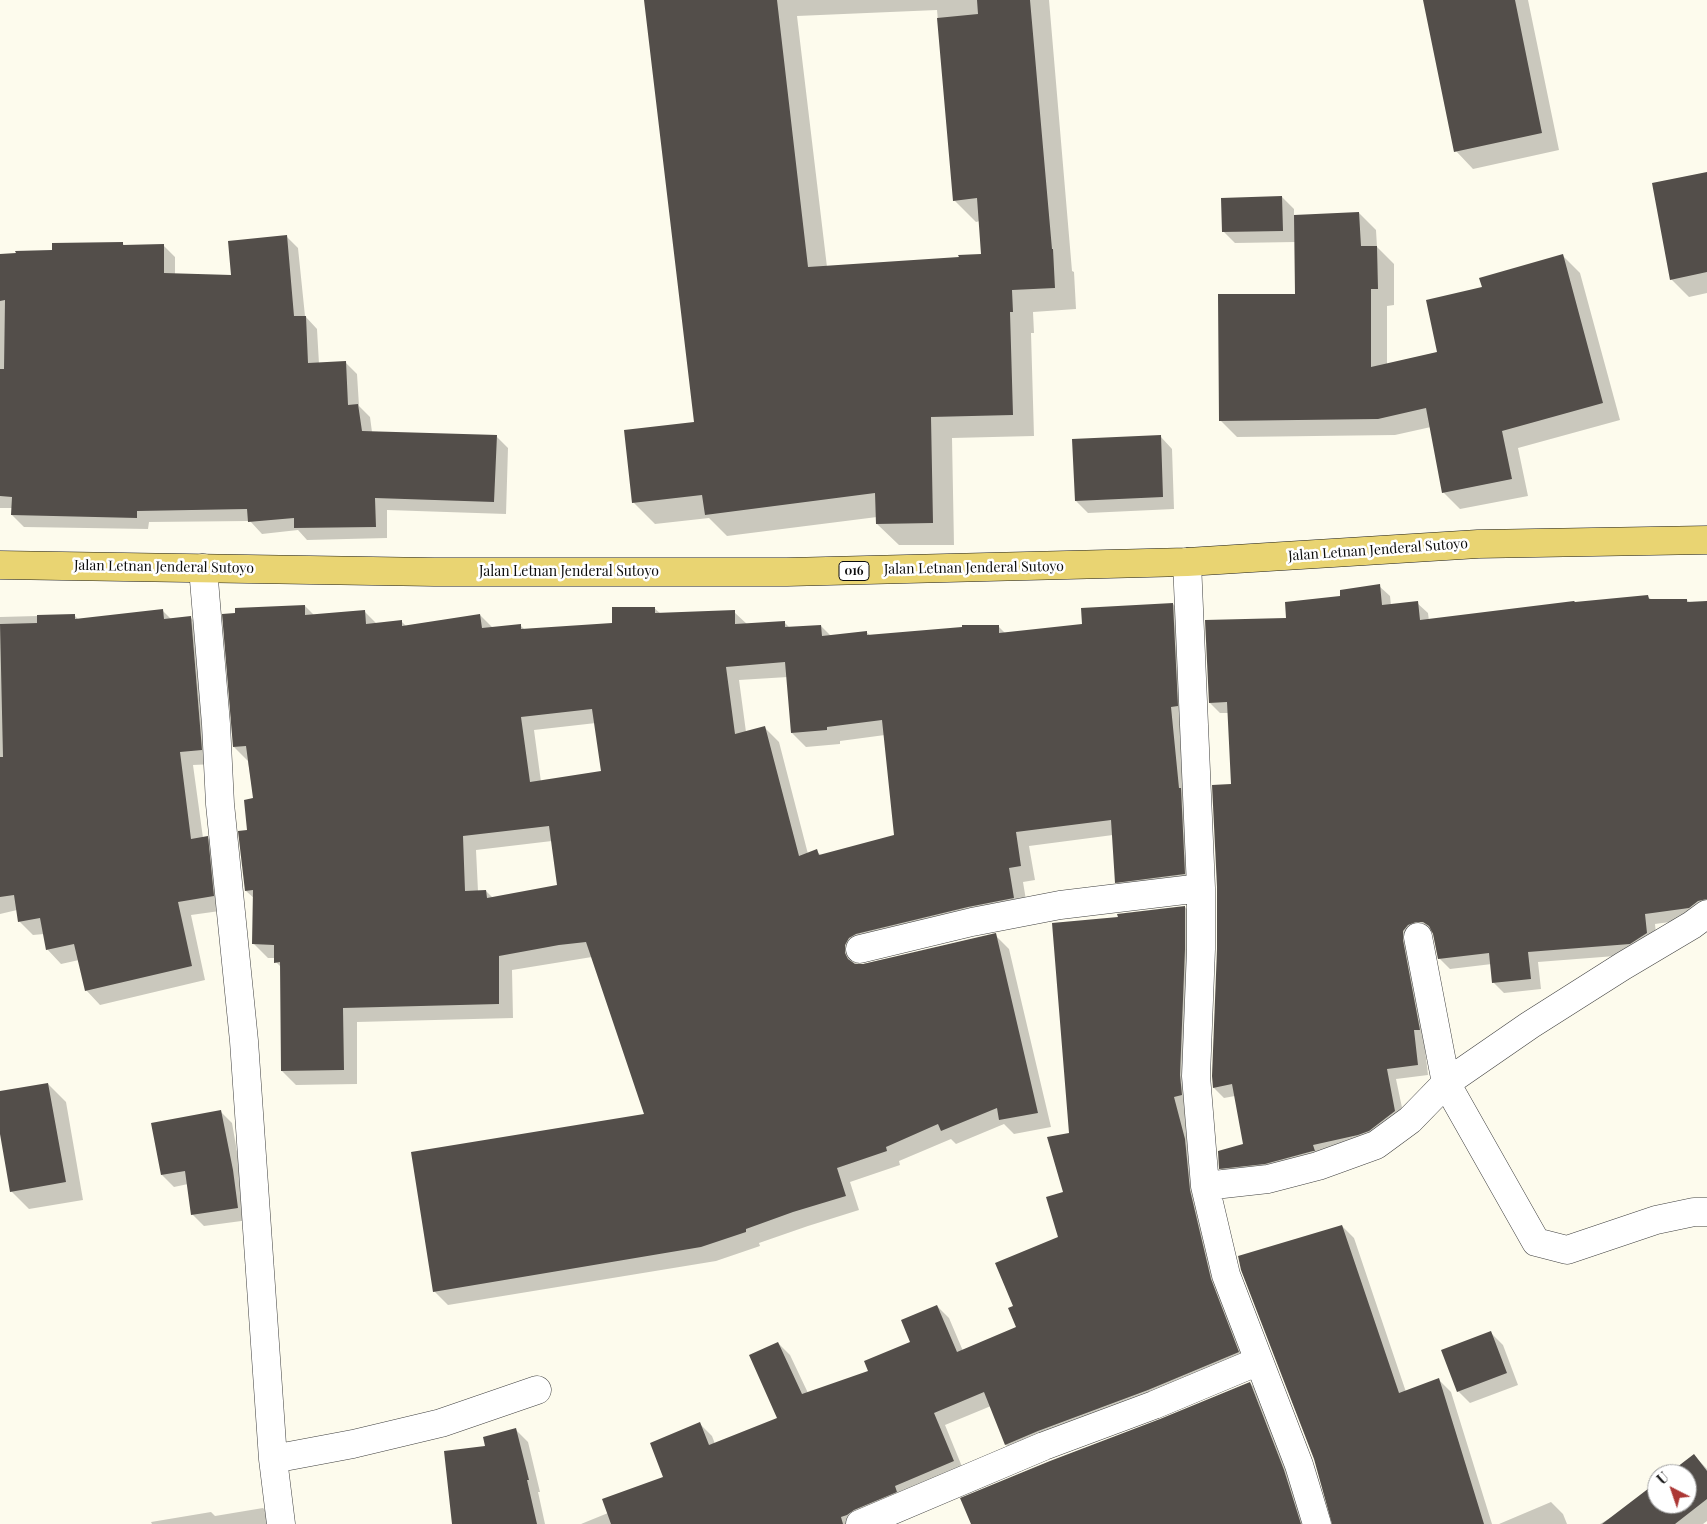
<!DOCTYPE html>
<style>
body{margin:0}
#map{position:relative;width:1707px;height:1524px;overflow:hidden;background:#fdfbed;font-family:"Playfair Display",serif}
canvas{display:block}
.north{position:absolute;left:1647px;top:1464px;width:50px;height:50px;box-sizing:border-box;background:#fff;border:1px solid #9e9e9e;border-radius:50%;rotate:319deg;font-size:14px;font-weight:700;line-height:20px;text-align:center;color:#0c0c0c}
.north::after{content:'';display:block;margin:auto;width:18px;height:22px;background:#ac3734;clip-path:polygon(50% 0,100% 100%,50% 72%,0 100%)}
</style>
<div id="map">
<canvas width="1707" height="1524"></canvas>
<div class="north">U</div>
</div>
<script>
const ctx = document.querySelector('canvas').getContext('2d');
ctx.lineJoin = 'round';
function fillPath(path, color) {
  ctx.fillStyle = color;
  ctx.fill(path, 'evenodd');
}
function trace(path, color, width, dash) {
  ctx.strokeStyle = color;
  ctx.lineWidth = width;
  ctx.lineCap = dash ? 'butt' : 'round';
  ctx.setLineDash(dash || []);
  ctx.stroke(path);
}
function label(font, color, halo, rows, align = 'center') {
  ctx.font = font + ' "Playfair Display",serif';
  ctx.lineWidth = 5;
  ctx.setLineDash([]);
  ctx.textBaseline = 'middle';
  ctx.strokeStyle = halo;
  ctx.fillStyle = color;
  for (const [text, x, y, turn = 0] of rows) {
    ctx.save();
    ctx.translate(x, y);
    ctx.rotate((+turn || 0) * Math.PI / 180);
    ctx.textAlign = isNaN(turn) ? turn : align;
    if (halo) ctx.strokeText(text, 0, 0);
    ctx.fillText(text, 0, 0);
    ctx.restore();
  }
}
const shadow = new Path2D(`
 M645,0h404l23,271 2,1 2,37 -43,3 1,21h-3l3,103 -82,2 2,107h-55l-22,-21v-7l-150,19 -18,-18 -54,6 -22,-22 62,-79zM937,10l17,190 22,22 4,-1 2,34 -22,3 -133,9 -30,-251z
 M1425,0h103l31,150 -86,19 -17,-18z
 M1707,174v119l-18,4 -18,-18z
 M1282,197l12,12v8l65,-4 17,17 1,17 17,17v41l-7,1v58l52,-12 44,-64 80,-32 17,17 40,147 -102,28 10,48 -68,13 -17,-17 -12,-65 -36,8 -158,2 -17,-17 76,-125v-53l-61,1 -12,-12z
 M286,236l12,12 7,68 12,13 2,35 26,-2 12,12 2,32 11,11 2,15 124,4 12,12 -2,66 -119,-4v28l-80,2 -9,-10 -36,4 -12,-13 -101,1 -1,7 -124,-2 -12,-12 1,-7h-13v-253l53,-4 69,-8 3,3 38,-1 12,12v18l57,1z
 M1161,437l11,12 2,60 -86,4 -12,-12z
 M1379,586l11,10 1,9 26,-2 11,10 1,8 219,-24 4,3h35l3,3h17v311l-8,4 -44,6 2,20 -16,10 -103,8 3,27 -37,4 -11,-11 -1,-18 -42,5 -11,-11 -5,-26h-7l-3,109 4,34 -32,4 9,43 -26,19 -148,38 -11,-11 25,-23 -10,-49 -11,2 -10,-10 -1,-12 19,-291 -3,-72h-9l-10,-10 78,-84 54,-22z
 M1173,604l14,14 11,270 -68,8 -14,-14 -3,-47 -84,11 6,34 -12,2 5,30 -169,48v5l136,-30 14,14 42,178 -37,7 -10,-10 -48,20 -5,-5 -52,22 1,4 -50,17 9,28 -51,16 -49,17 1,3 -44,15 -268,44 -14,-14 211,-176 -53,-158 -80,13 1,48 -156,4v62l-61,1 -14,-14v-103l-6,-6 -1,-4h-7l-14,-14 1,-45 -9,-8 2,-60 6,-31 -6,-39 -14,-14 71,-141 9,9 51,-3 12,12 25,-2 4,4 74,-11 13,13 27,-3 5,5 89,-6 40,-16 7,6 73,-2 14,13 36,-3 6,6 31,-2 10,10 35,-4 5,4 127,-10 8,8 77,-9zM788,677l4,56 14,14 34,-3v-3l45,-6 10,101 -73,20 -6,-5 -8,3 -29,-112 -14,-14 -19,4 -7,-52zM596,723l7,49 -62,10 -7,-52zM552,841l7,45 -66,12 -7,-7h-8l-2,-41z
 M162,610l9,9 20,-1 14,14 10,132 -22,1 10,73 4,-1 14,14 6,59 -36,5 14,65 -105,25 -14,-15 -7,-30 -18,4 -14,-15 -3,-15 -11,1 -14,-14 -2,-11 -17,4v-297l74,-2 5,5z
 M1185,907l12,12 -5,169 58,277 -231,92 -13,-12 -15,-39 -46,19 20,49 -102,50h-282l27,-11 57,-35 35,-54 12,12 3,8 64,-25 -1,-76 12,12 18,38 62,-21 42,-29 25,-37 12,12 14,33 55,-24 -3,-20 45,-69 11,-104 48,-216z
 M48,1084l18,18 17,98 -54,9 -18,-18 -11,-64v-34z
 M220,1111l12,12 17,97 -45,6 -12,-12 -4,-30 -14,3 -12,-12z
 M1342,1226l12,12 52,154 33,-12 12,12 41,132h-159z
 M1491,1333l12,12 15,40 -48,18 -12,-12z
 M1250,1383l12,12 46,129h-336l188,-103z
 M516,1430l12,12 12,50h-2l7,32h-91l33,-77z
 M1694,1455l13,14v52l-4,3h-103l17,-10 40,-30v20h30v-30h-17z
 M1551,1502l12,12 4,10h-68z
 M263,1508l12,12 1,4h-124l-1,-2 60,-10 4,4z`);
const building = new Path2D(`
 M644,0h133l31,267 151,-10 -1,-2 23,-1 -4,-56 -24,3 -16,-183 41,-4 -1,-14h53l22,249h1l2,39 -43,2 1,22h-3l3,103 -82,2 2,106 -57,1 -1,-31 -170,22 -3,-20 -70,8 -8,-73 70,-8z
 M1423,0h92l27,133 -88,19z
 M1707,172v100l-37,8 -18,-97z
 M1282,196l1,35 -61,1 -1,-34z
 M1359,212l2,34h16l1,43h-7v78l66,-15 -11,-52 56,-13 -3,-9 84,-24 40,149 -101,28 10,48 -70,14 -16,-85 -48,11 -159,2 -1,-127h77l-1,-79z
 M287,235l7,81h12l2,47 38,-2 2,44 10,-1 4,27 135,4 -3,67 -119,-4 1,29 -82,1v-10l-46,4 -1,-13 -110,2v7l-126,-3 1,-18 -12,-1v-127h4l1,-69 -5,1v-47l16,-1 -1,-2 37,-1v-7l71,-1v3l41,-1v29l67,2 -3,-34z
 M1161,435l2,62 -88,4 -3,-62z
 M1380,584l2,21 36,-4 2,19 154,-19 1,1 73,-7 1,4h38v3l20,-1v298l-9,2 -9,7 -44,6 2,19 -17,11 -102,8 3,27 -39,4 -3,-30 -51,6 -5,-25 -4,-8 -6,-4h-7l-8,3 -5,6v9l17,90h-6l4,35 -31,4 8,42 -26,20 -11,4 -45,10 2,6h-2l-48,13 -46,5 -1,-18 25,-7 -11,-60 -19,4 -1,-12 5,-127v-62l-5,-102 19,-1 -4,-82 -18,1 -4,-83 81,-2 -1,-16 55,-6v-6z
 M1173,603l5,103 -7,1 8,81h2l4,86 -70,9 -4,-63 -95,12 5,34 -12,2 5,30 -46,9 -112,27 -7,4 -4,7v8l3,6 7,5h8l133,-31 42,180 -39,7 -2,-12 -56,23 -3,-7 -52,23 1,4 -50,17 9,28 -53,16 -47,17v3l-45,15 -268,45 -22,-140 233,-38 -58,-172 -27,3 -60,11v48l-156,4 1,62 -63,1 -1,-109 -6,1v-18l-22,-1 1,-54 -8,1 -7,-60 9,-1 -3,-30 9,-2 -7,-52 -13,1 -11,-133 13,-1v-5l70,-3v10l60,-5 1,14 36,-4v6l78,-12 2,14 39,-4v5l91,-6v-16h43v6l80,-3v14l50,-3v6l36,-2 1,11 45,-5v4l95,-8v-2h37v8l83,-9 -1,-16zM785,662l6,71 36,-3v-3l55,-7 12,115 -75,20 -2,-6 -18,7 -34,-130 -30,8 -9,-67zM592,709l9,62 -71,11 -9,-65zM549,826l8,59 -70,13 -1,-8 -21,1 -2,-55z
 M163,609l1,10 27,-3 11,134 -22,2 11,87 17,-3 6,60 -36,6 14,64 -107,25 -11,-47 -28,6 -6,-32 -22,4 -4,-27 -14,2v-140h3l-3,-133 37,-1v-8l38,-1v5z
 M1185,906v43l-5,126 2,20 -8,2 11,42 5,51 21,89 28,73 -91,38 -110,41 -33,14 -21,-53 -50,21 20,48 -59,25 2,6 -43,18 -7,5 -6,2 2,7h-232l-9,-25 61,-22 -13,-34 50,-21 9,23 68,-27 -28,-63 29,-13 24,52 66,-23 -4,-10 46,-19 -9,-22 36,-15 20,47 59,-25 -8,-19 5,-2 -18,-43 63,-26 -12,-40 17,-5 -16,-55 22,-4 -17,-210 66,-6 -1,-3z
 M48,1083l18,99 -56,10 -10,-58v-43z
 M221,1110l12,60 5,38 -47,7 -6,-44 -24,4 -10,-52z
 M1342,1225l57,168 40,-15 45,146h-152l-18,-65 -73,-189 -3,-14z
 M1491,1331l16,42 -50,19 -16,-42z
 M1250,1382l34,88 17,54h-330l-11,-26 90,-37 110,-42z
 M516,1428l13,52h-2l10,44h-85l-8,-73 41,-5 -2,-9z
 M1694,1454l13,17v28l-32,25h-73l55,-42v22h30v-30h-19z`);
const street = new Path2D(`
 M1187,562l14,326v61l-5,127 9,110 21,89 73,190 18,59
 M203,568l13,156 4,80 24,237 29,418 8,65
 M1418,937l28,146 90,159 31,8 89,-30 38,-8h13
 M860,949l112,-27 88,-17 141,-17
 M1205,1186l63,-7 50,-13 58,-21 34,-25 36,-37 84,-58 93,-59 69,-41 15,-11
 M273,1459l80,-15 88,-21 96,-33
 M860,1524l184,-78 110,-41 105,-44`);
const primary = new Path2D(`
 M0,565l434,7h353l400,-10 291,-18 229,-4`);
const shields = [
 [854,571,30]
];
const shieldNames = [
 ["016",854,571]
];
const streetNames = [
 ["Jalan Letnan Jenderal Sutoyo",1378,550,-4],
 ["Jalan Letnan Jenderal Sutoyo",164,567,1],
 ["Jalan Letnan Jenderal Sutoyo",974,568,-1],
 ["Jalan Letnan Jenderal Sutoyo",569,572]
];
fillPath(shadow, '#0003');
fillPath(building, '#534e4a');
trace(street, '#3f3f3f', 29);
trace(primary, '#1d1d1d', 29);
trace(street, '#fff', 28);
trace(primary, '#e9d472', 28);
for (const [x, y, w] of shields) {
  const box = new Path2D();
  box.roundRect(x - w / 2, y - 9.5, w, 19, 4);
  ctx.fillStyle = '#fff';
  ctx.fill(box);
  trace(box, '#0c0c0c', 1);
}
label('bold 12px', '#0c0c0c', null, shieldNames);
label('14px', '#0c0c0c', '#fff', streetNames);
</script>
